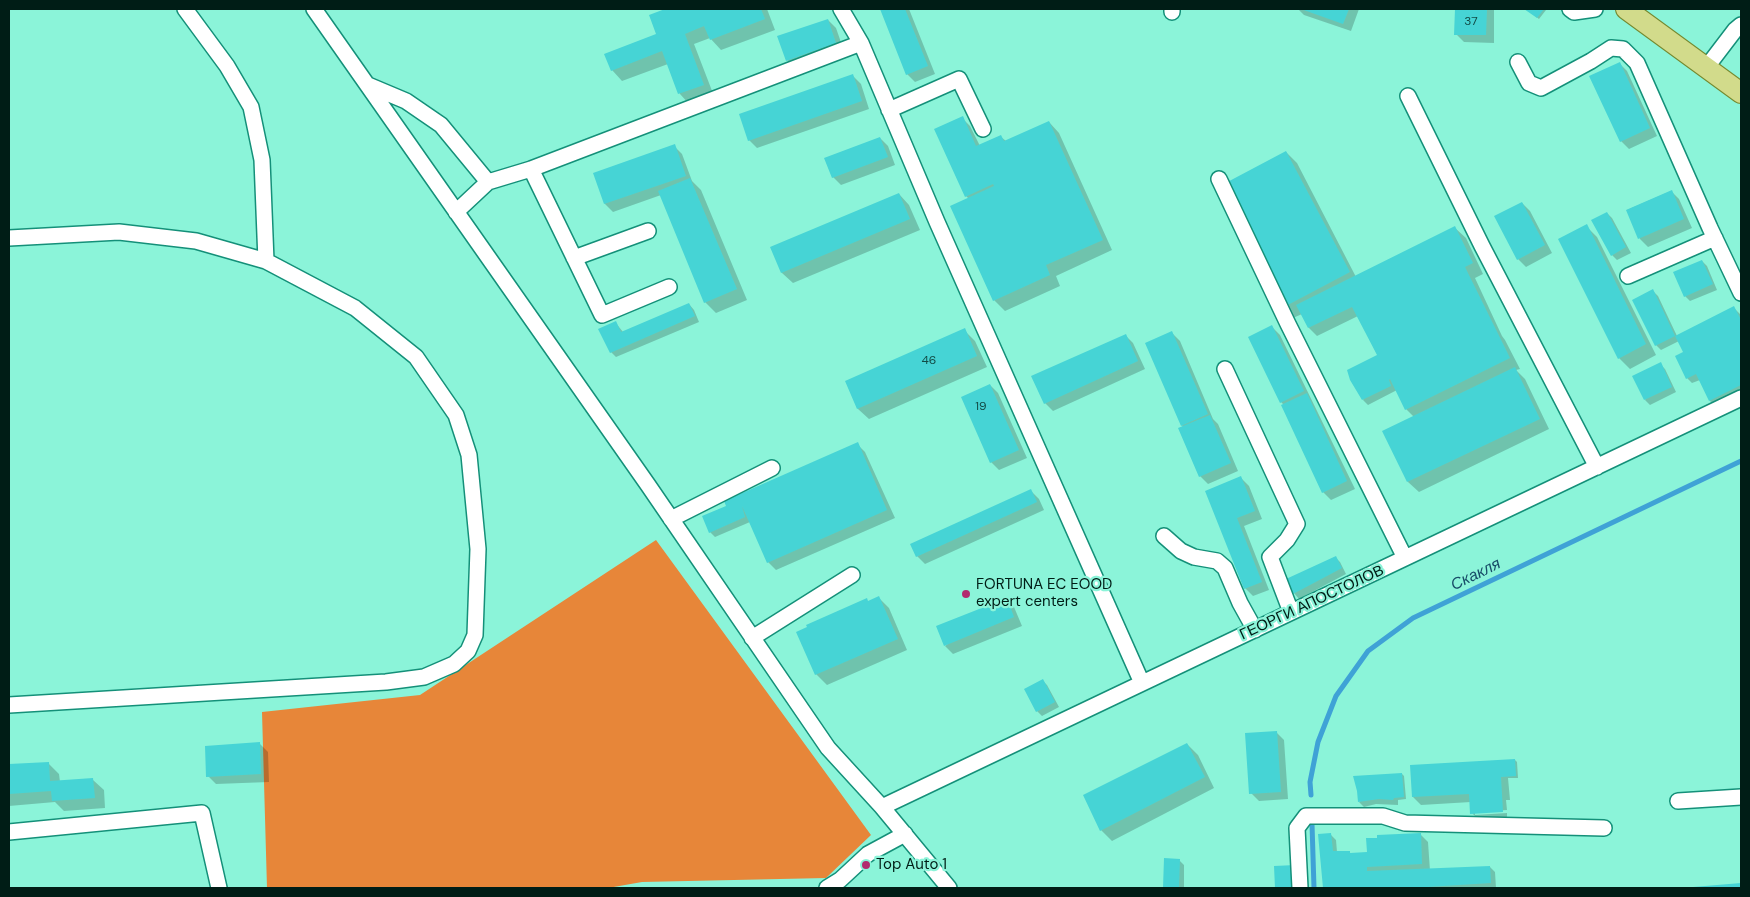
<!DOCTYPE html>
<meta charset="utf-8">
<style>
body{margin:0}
#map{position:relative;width:1750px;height:897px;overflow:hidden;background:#8bf4d9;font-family:"DM Sans",sans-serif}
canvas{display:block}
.frame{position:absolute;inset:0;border:10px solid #001d16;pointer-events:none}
</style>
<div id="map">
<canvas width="1750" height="897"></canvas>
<div class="frame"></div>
</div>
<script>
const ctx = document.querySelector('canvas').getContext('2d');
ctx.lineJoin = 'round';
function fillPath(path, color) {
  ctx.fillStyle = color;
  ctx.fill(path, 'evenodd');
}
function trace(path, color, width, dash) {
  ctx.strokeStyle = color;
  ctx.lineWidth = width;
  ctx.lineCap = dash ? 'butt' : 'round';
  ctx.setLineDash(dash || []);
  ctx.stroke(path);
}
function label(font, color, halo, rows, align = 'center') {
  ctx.font = font + ' "DM Sans",sans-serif';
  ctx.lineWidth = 4.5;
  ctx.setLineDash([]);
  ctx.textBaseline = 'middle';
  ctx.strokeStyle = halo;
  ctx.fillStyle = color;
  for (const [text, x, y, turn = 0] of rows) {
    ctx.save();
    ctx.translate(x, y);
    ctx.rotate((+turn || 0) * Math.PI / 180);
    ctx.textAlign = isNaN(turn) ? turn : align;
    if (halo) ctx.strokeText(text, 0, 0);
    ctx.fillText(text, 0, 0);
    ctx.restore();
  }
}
const forest = new Path2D(`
 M656,540l215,295 -45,43 -184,4 -34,6h-341l-5,-176 158,-17z`);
const shadow = new Path2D(`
 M669,9h98l8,21 -54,20 -11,-12 -16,6 20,52 -24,9 -10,-11 -12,-30 -46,17 -10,-11 45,-35 -7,-19z
 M881,9h28l26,65 -20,8 -8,-8z
 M1298,9h61l-8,22 -47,-16z
 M1456,9h38v34l-30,-1 -8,-8z
 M1526,9h18l2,1 -7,9z
 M828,20l8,8 8,23 -49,17 -8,-8z
 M1619,63l8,8 30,65 -28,13 -8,-8z
 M853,76l8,8 8,25 -112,39 -8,-8z
 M962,118l8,8 10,20 21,-9 5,4 43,-19 10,11 53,117 -56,26 4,10 -55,25 -11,-11 -25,-101 -3,-3z
 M880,138l8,8 7,19 -54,20 -8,-8z
 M674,146l8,8 10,27 9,9 46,110 -31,13 -11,-11 -44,-107 -48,17 -8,-8 -10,-31z
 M1286,152l11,11 59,114 99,-49 11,10 17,36 -8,4 27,58 3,4 15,29 -4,1 9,9 24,50 -130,63 -11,-10 6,-65 -8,-8 -9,-19 -29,15 -5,-5 18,-38 -23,-46 -41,20 -8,-8 -7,-14 -9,4 -10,-11z
 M1671,191l8,8 13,29 -44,19 -8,-8 -13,-29z
 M899,194l10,11 11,25 -127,53 -11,-10 -11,-25z
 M1522,203l8,8 22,42 -26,14 -8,-8z
 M1607,213l5,5 19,35 -14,7 -5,-5z
 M1586,226l11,11 59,118 -26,14 -11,-11z
 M1702,261l5,5 10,24 -27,11 -5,-5z
 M1653,291l5,5 19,40 57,-28 7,7v86l-20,10 -11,-10 -10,-21 -8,3 -5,-5 -2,-25 -6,-12 -18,9 -5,-5z
 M689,304l5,6 5,12 -83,35 -5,-5 4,-30 8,10z
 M1272,327l8,8 75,154 -24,11 -8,-8 -39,-87 -3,-3z
 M964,330l11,11 12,26 -118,52 -11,-10 -12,-27z
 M1172,333l8,8 33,78 5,5 20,47 -30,13 -8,-8 -18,-51z
 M1125,335l8,8 12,26 -92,42 -8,-8z
 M1660,364l5,5 11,23 -26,13 -5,-5z
 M990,385l8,8 29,65 -28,12 -8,-8z
 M857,444l8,8 30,66 -119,52 -8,-8 -18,-40 -35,15 -5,-5 31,-31z
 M1241,478l8,8 13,33 -18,7 25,64 -16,6 -8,-8 -38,-97z
 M1031,491l8,8 5,11 -119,54 -8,-8z
 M1335,557l5,5 6,12 -47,25 -5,-6 -7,-13z
 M879,598l10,10 18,42 -80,35 -11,-11 53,-72z
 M1006,599l8,8 8,19 -69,28 -8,-8z
 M1042,680l5,5 12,22 -17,9 -5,-5z
 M1276,732l8,8 4,59 -29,2 -8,-8z
 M260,744l8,8 1,30 -53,2 -8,-8z
 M1187,744l11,11 16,33 -102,53 -11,-11z
 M1515,760l2,2 1,16h-10l2,22h-4l1,10 -32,2v3l32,-2v4l-30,1 -5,-5 -1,-11 -50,3 -8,-8 -1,-31z
 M48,763l11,11 1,8 33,-2 11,10 1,18 -41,3 -9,-9 -46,4v-40z
 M1402,774l2,2 2,23 -8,1v5l-22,-1 -12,3 -5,-5z
 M1420,834l8,8 2,29 60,-4 5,5 1,16h-172l-5,-52 12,-1 5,5 1,12h12l3,2 16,-1z
 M1165,860h14l5,5v23h-32h13z
 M1741,884v4h-50z`);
const stream = new Path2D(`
 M1311,795l-1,-13 8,-40 18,-46 32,-45 45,-33 328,-157
 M1312,824l2,64`);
const building = new Path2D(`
 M665,9h96l4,10 -55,21 -6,-14 -19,8 19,51 -26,9 -16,-43 -51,20 -7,-17 52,-20 -7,-19z
 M880,9h25l23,57 -22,9z
 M1301,9h48l-6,15z
 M1455,9h32l-1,26h-32z
 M1524,9h20l-7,9z
 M828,19l8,24 -50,18 -9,-25z
 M1620,62l30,66 -30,14 -31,-66z
 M853,74l9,27 -114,40 -9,-27z
 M963,116l13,30 25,-11 3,6 45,-20 54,119 -57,25 4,10 -57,26 -43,-95 44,-20 -1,-2 -28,13 -31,-68z
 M880,137l8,20 -56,21 -8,-20z
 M675,144l11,32 -82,28 -11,-31z
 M1286,151l64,121 -68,36 -64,-121z
 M690,178l47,111 -33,14 -46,-112z
 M1672,190l12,29 -46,20 -12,-29z
 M899,193l11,26 -129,54 -11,-26z
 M1522,202l23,43 -28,15 -23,-44z
 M1607,212l19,35 -15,9 -20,-36z
 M1587,224l59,120 -28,15 -60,-120z
 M1455,226l18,37 -8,4 45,91 -105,52 -15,-31 -1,1 2,6 -29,14 -12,-20 -3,-10 30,-15 -25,-48 -44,21 -12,-23z
 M1702,260l11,24 -29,13 -11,-25z
 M1653,289l22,47 -20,10 -23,-46z
 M689,303l6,13 -85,37 -12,-24 18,-8 5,11z
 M1734,306l7,14v65l-32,16 -13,-27 -10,5 -11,-23 8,-4 -8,-16z
 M1272,325l32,66 -24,12 -32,-66z
 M965,328l12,28 -120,53 -12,-28z
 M1172,331l36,83 -27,12 -36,-83z
 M1126,334l12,27 -94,43 -13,-28z
 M1661,362l11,25 -28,13 -12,-24z
 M1515,367l25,52 -133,63 -25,-51z
 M990,384l29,66 -29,13 -29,-66z
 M1307,393l40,88 -25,12 -41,-88z
 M1210,415l21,48 -32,14 -21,-49z
 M858,442l29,68 -120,53 -25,-57 3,11 -36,16 -7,-17 24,-10 -2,-5z
 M1241,476l14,35 -18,7 25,64 -18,7 -39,-98z
 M1031,489l6,13 -121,55 -6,-13z
 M1336,556l6,12 -49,26 -7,-15z
 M879,596l19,43 -83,36 -19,-43 11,-5 -1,-2 61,-27 1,3z
 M1007,598l7,19 -70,29 -8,-20z
 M1043,679l12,23 -19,10 -12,-23z
 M1277,731l4,61 -32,2 -4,-61z
 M260,742l1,32 -55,3 -1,-31z
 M1187,743l18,34 -105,54 -17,-36z
 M1515,759l1,17 -15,1 2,35 -33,2 -1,-20 -57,3 -2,-32z
 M49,762l1,19 43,-3 2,20 -43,3 -1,-10 -42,3v-30z
 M1402,773l2,24 -10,1 -1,2 -14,-1 -21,3 -1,-11 -4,-15z
 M1331,833l2,18h17v2l17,-1 -1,-14h11v-3l44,-2 1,31 -55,3v4l123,-5 1,17 -64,4v1h-59v-1l-45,1 -5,-54z
 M1164,858l16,1 -1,28 -16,1z
 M1296,865l1,23h-22l-1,-22z
 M1741,883v5h-48v-1z`);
const minor = new Path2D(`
 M185,9l42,57 24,41 11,53 4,101
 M314,9l334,476 180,263 54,59 67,81
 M841,9l20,34 76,179 205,461
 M1570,9l4,3 21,-3
 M1172,12v-3
 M1518,62l11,21 12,5 50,-27 20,-13 12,1 14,14 73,165 31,65
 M1706,68l29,-38 6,-5
 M368,85l38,16 35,24 47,57
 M1408,96l74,150 115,221
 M889,110l70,-31 24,50
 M531,169l71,146 67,-28
 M1219,179l69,145 117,234
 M456,212l32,-30 43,-13 330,-126
 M9,238l110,-6 77,9 70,20 89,47 61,49 40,58 13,40 9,94 -3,86 -7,16 -14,13 -30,13 -38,5 -377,23
 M574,258l74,-27
 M1628,276l87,-38
 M1225,369l72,155 -10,16 -17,17 21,55
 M671,519l101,-51
 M1164,536l17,15 13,6 23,4 8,7 15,35 15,27
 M752,638l100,-63
 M1678,801l63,-4
 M882,807l859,-409
 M9,832l193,-19 17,75
 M827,888l13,-8 28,-26 37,-20
 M1300,888l-3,-60 9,-12h77l22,7 199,5`);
const major = new Path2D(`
 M1626,9l115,84`);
const markers = [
 [966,594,5,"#b22b6e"],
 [866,865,5,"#b22b6e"]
];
const numberNames = [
 ["37",1471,22],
 ["46",929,361],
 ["19",981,407]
];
const poiNames = [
 ["FORTUNA EC EOOD",976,585],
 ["expert centers",976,602],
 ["Top Auto 1",876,865]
];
const streetNames = [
 ["ГЕОРГИ АПОСТОЛОВ",1312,603,-25]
];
const waterNames = [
 ["Скакля",1476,575,-26]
];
fillPath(forest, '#e78639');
fillPath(shadow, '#0003');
trace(stream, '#3fa2d6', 5);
fillPath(building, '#46d4d5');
trace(minor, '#149079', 18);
trace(major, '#75892f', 22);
trace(minor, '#fff', 15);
trace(major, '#d2db8b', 20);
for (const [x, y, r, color] of markers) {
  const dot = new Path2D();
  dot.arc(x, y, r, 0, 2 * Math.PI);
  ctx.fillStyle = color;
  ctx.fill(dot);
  trace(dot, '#8bf4d9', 2);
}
label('12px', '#124b46', null, numberNames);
label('15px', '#001d16', '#8bf4d9', poiNames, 'left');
label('15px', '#001d16', '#8bf4d9', streetNames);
label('italic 16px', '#184d68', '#8bf4d9', waterNames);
</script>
